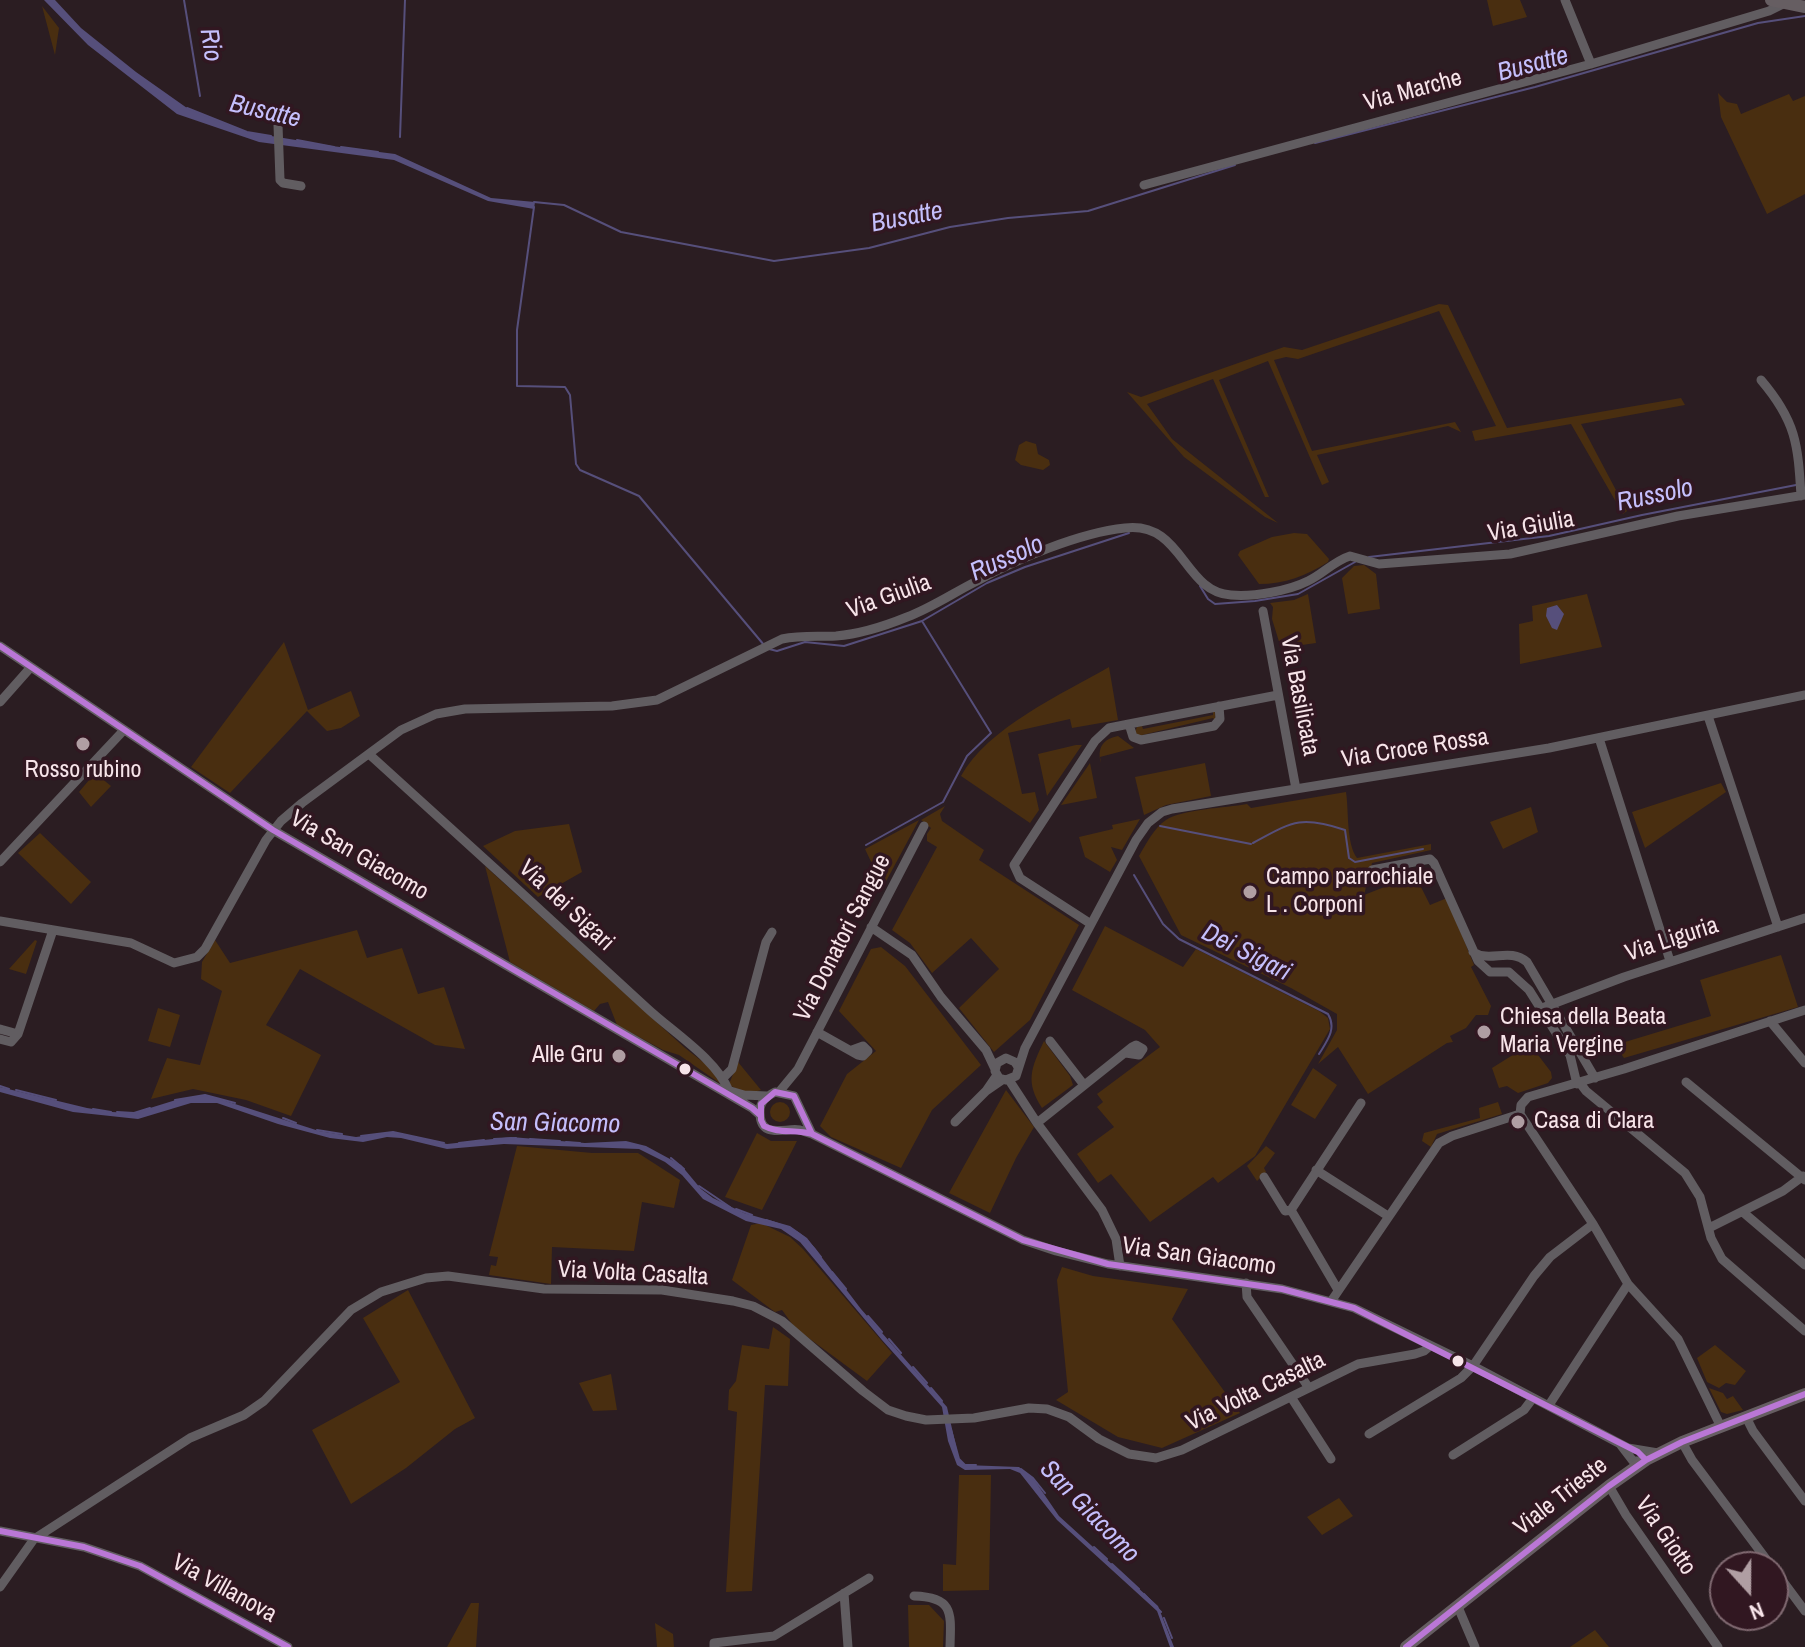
<!DOCTYPE html>
<style>
body{margin:0}
#map{position:relative;width:1805px;height:1647px;overflow:hidden;background:#2b1d22;font-family:"Archivo Narrow",sans-serif}
canvas{display:block}
.north{position:absolute;left:1709px;top:1551px;width:80px;height:80px;box-sizing:border-box;background:#311721;border:2px solid #806971;border-radius:50%;rotate:159deg;font-size:22px;font-weight:700;line-height:32px;text-align:center;color:#f7e4e9}
.north::after{content:'';display:block;margin:auto;width:28px;height:36px;background:#b09ea3;clip-path:polygon(50% 0,100% 100%,50% 72%,0 100%)}
</style>
<div id="map">
<canvas width="1805" height="1647"></canvas>
<div class="north">N</div>
</div>
<script>
const ctx = document.querySelector('canvas').getContext('2d');
ctx.lineJoin = 'round';
function fillPath(path, color) {
  ctx.fillStyle = color;
  ctx.fill(path, 'evenodd');
}
function trace(path, color, width, dash) {
  ctx.strokeStyle = color;
  ctx.lineWidth = width;
  ctx.lineCap = dash ? 'butt' : 'round';
  ctx.setLineDash(dash || []);
  ctx.stroke(path);
}
function label(font, color, halo, rows, align = 'center') {
  ctx.font = font + ' "Archivo Narrow",sans-serif';
  ctx.lineWidth = 7;
  ctx.setLineDash([]);
  ctx.textBaseline = 'middle';
  ctx.strokeStyle = halo;
  ctx.fillStyle = color;
  for (const [text, x, y, turn = 0] of rows) {
    ctx.save();
    ctx.translate(x, y);
    ctx.rotate((+turn || 0) * Math.PI / 180);
    ctx.textAlign = isNaN(turn) ? turn : align;
    if (halo) ctx.strokeText(text, 0, 0);
    ctx.fillText(text, 0, 0);
    ctx.restore();
  }
}
const green = new Path2D(`
 M1487,0h33l7,17 -34,9z
 M42,6l17,22 -4,27z
 M1718,93l9,9 10,2 4,10 48,-20 4,7 12,-5v98l-38,20 -46,-97z
 M1439,304l9,1 59,123 174,-30 4,7 -104,19 46,87 -4,3 -52,-90 -96,17 -3,-10 24,-5 -57,-115 -141,48 -12,-2 -12,3 38,91 143,-29 6,10 -13,-6 -131,29 12,27 -7,3 -54,-124 -49,19 50,117h-4l-52,-118 -66,25 25,35 106,84 -13,-6 -81,-60 -57,-65 14,5 143,-50 18,3z
 M1026,441l10,3 2,10 11,6 1,5 -7,5 -22,-5 -6,-5 4,-15z
 M1294,533l13,1 22,25 -1,3c-22,14 -43,22 -69,22l-21,-29 2,-4 32,-14z
 M1364,565l12,9 4,35 -32,5 -6,-36 12,-12z
 M1308,594l8,49 -35,5 -9,-29 1,-12 -3,-4 24,-3z
 M1587,594l15,53 -82,17 -1,-40 14,-3 -1,-15z
 M284,642l24,68 43,-19 9,25 -19,12 -14,3 -20,-20 -77,82 -39,-26z
 M1109,667l9,53 -46,8 -2,-9 -62,14 14,61 13,-2 4,18 -9,13 -69,-47c26,-48 101,-82 148,-109z
 M1216,711l-1,10 -2,-3 -75,18 -3,-4 2,-5 5,-1 1,3 70,-14v-3z
 M1118,736l16,12 -34,9 1,6c-4,-14 1,-24 17,-27z
 M1076,745h6l-35,51 -9,-42z
 M1090,763l7,35 -36,7z
 M1205,763l6,33 -45,9 -22,10 -9,-38z
 M95,773l16,13 -20,21 -12,-15z
 M1721,783l5,9 -81,56 -13,-36z
 M1346,792c3,19 0,51 11,66l74,-14v6l-59,13 -8,32 51,-20 15,30 17,-7 27,67 -3,2 20,39 -3,9h-12l-10,13 -16,8 3,6 -6,1 -79,51 -30,-47 -20,17 19,-34v-16l-46,-26 -110,-53 -42,-79c7,-12 15,-28 27,-36 17,-11 59,-12 81,-16l4,4z
 M945,806l-5,8 2,7 42,29 -5,10 100,65 -49,95 -36,32 -35,-44 40,-39 -28,-31 -39,35 -22,-30 -18,-13 45,-83 -10,-6v-7l4,-6 -10,-8z
 M1531,807l7,25 -35,17 -13,-27z
 M1140,819l-18,31 -11,-3 6,13 -7,12 -25,-15 -6,-20 34,-8 -1,-4z
 M919,820l-36,67 -18,-38z
 M569,824l13,48 -44,25 -55,-51 32,-15z
 M40,833l51,49 -20,22 -53,-51z
 M485,866l200,182 27,21 9,15 -42,-29 -16,-5 -46,-25 -9,-23 -8,2 -6,7 -84,-49z
 M1105,926l78,41 13,-18 123,62 9,7 2,11 -75,127 -37,27 -5,-6 -63,45 -39,-48 -13,9 -21,-29 37,-27 -17,-20 6,-5 -6,-8 63,-47 -15,-17 -73,-40z
 M357,930l10,28 35,-10 16,46 26,-7 21,62 -30,-4 -135,-76 -34,56 55,30 -30,61 -45,-16 -53,-11 -42,10 16,-41 33,7 22,-74 -21,-12 1,-17 13,-22 15,23z
 M35,940l2,1 -11,33 -17,-5z
 M881,947l24,19 76,99 -49,45 -31,58 -70,-31 -11,-11 27,-52 29,-23 -37,-40 32,-62z
 M1781,955l17,52 -174,51 -9,-13 96,-29 -11,-36z
 M158,1008l22,7 -10,32 -22,-6z
 M1044,1041l26,35 3,9 -31,23c-17,-26 -11,-40 2,-67z
 M1532,1047l19,25 1,6 -4,5 -30,10 -11,-7 -8,2 -7,-20 32,-20z
 M738,1062l23,28c-9,4 -25,1 -32,-6z
 M1313,1068l24,17 -22,34 -24,-14z
 M1006,1090l28,37 -18,31 -26,55 -41,-20z
 M770 1112a10 10 0 1 1 20 0a10 10 0 1 1-20 0Z
 M1498,1102l4,12 -65,20 -6,13 -9,-6 2,-8 56,-15 -1,-10z
 M757,1133l14,8h26l-35,69 -37,-13z
 M517,1146l75,7h46l42,27 -6,28 -32,-6 -8,49 -82,-4 -1,37 -62,-9 2,-10 5,1 2,-9 -9,-1z
 M1266,1146l9,7 -11,15 2,4 -9,9 -10,-15z
 M761,1223l29,14 13,12 89,104 -25,28 -72,-53 -13,-18 -7,2 -43,-32 19,-55z
 M1062,1267l31,9 95,13 -16,30 68,94 -78,35 -44,-11 -62,-37 12,-8 -11,-112z
 M408,1290l67,128 -20,11 -49,39 -55,36 -39,-74 88,-48 -37,-64z
 M773,1327l17,12 -2,47 -23,-1 -13,206 -26,1 11,-180 -9,-2 1,-20 7,-9 6,-36 27,4z
 M1715,1345l31,26 -11,14 -9,-2 -7,5 -12,-6 -10,-24z
 M611,1374l6,36 -24,1 -14,-28z
 M1709,1388l14,5 4,6 6,-3 10,14 -16,4 -6,-2z
 M959,1475h32l-2,115 -46,1v-27l13,1z
 M1339,1498l14,18 -31,19 -15,-18z
 M471,1603h8l-3,44h-29z
 M929,1605l15,16 -1,26h-34l-1,-42z
 M655,1623l18,11 1,13h-17z
 M1595,1630l14,17h-39z`);
const water = new Path2D(`
 M44,0h11l26,28 55,44 51,36 60,24 85,14 63,8 96,44 44,4 -1,7 -46,-8 -94,-41 -135,-18 -82,-28 -89,-69z
 M1557,605l7,9 -7,16 -5,-2 -6,-12 1,-8z
 M0,1087l87,21 25,4 22,1 45,-14 28,-4 112,36 37,6 37,-5 54,12 64,-7 74,6 41,-2 20,5 35,19 20,24 12,9 31,15 46,13 17,12 54,71 86,98 12,52 6,6 54,2 14,11 26,38 99,90 16,41h-4l-13,-36 -100,-91 -37,-47 -10,-4 -45,1 -8,-5 -9,-24 -6,-34 -60,-67 -82,-98 -19,-13 -35,-8 -43,-22 -21,-24 -17,-13 -26,-13 -135,-5 -57,5 -46,-11 -14,-1 -24,5 -33,-4 -52,-14 -61,-21h-26l-53,16 -65,-7 -73,-20z`);
const stream = new Path2D(`
 M184,0l16,96
 M187,108l60,24 24,4
 M400,137l5,-137
 M297,140l37,7
 M1315,143l220,-56 223,-64 47,-7
 M341,147l37,5
 M534,202l30,3 57,27 153,29 95,-13 81,-21 58,-9 80,-7 147,-46
 M534,207l-17,123v56l48,1 5,8 6,69 4,6 59,26 125,149
 M1369,557l180,-21 93,-21 154,-30
 M1200,586l8,13 7,5 40,-3 43,-7 57,-32
 M769,649l8,2 28,-9 39,4 78,-25 65,-38 38,-16 104,-34
 M1160,826l91,18
 M1253,843c39,-21 47,-28 92,-13l4,28 6,4 68,-13
 M866,845l77,-43 24,-46 24,-23 -69,-112
 M1134,875l29,49 16,15 149,75c9,15 -1,27 -9,40
 M0,1086l9,3
 M16,1090l40,10
 M175,1100l30,-5 30,8
 M93,1109l18,3
 M117,1112l17,1 16,-5
 M283,1118l13,5
 M317,1130l25,4
 M361,1136l32,-4 51,11
 M494,1139l22,-1
 M530,1139l30,2
 M566,1142l14,1
 M459,1143l25,-3
 M671,1158l13,11
 M699,1186l31,21
 M736,1209l16,6
 M766,1220c29,9 37,13 55,37
 M832,1272l14,17
 M868,1316l14,16
 M889,1339l12,14
 M913,1367l14,16
 M931,1388l11,13
 M951,1430l8,29 6,6h11
 M1021,1469l12,9 12,15
 M1094,1547l13,12
 M1112,1564l27,25
 M1144,1594l17,18
 M1164,1618l8,20`);
const minor = new Path2D(`
 M1565,0l26,64
 M278,125l2,55 3,3 18,3
 M1144,185l447,-121 178,-53 14,-7
 M1761,380c35,41 37,64 40,116
 M1263,611l33,178
 M0,646l273,184 479,278 8,7
 M0,702l31,-35
 M1219,706l1,13 -6,7 -73,14 -8,-3 -4,-13 149,-29
 M1708,716l70,211
 M1599,738l71,223
 M370,755c93,84 186,169 278,254 26,24 68,50 81,82
 M0,862l124,-132
 M1372,870l58,-11 4,4 44,98 12,11h19l20,18 41,65 7,29
 M0,921l131,22 43,20 23,-6 8,-8 61,-109 15,-19 21,-18 99,-73 35,-16 29,-5 147,-3 45,-6 125,-61c19,-4 35,-2 54,-3 24,-2 49,-10 71,-19 24,-9 46,-24 70,-36 41,-22 101,-48 148,-53 58,-7 58,64 106,67 23,2 57,-4 77,-14 15,-7 26,-20 42,-25l29,8 131,-10 168,-38 127,-21
 M1091,924l-71,-46 -6,-13 81,-124 14,-13 20,-4
 M871,927l41,28 29,42 45,53 9,19
 M1473,952c18,11 36,-5 54,10l68,116
 M1542,1008l82,-31 181,-59
 M1770,1021l35,42
 M0,1029l18,5 -7,8 -11,-3
 M817,1032l41,23 5,1 5,-5 -5,-5 -11,4
 M18,1034l35,-104
 M1050,1041l34,44
 M1018,1067l-3,-5 -9,-4 -9,5 -2,8 4,7 7,2 10,-4 9,-28 111,-208 12,-17 14,-11 10,-3 377,-61 256,-53
 M997,1075l-11,16 16,-11
 M723,1078l9,-9 34,-127 6,-10
 M1009,1080l28,43 65,87 14,29 4,27
 M1686,1082l119,98
 M1580,1083l6,8 99,82 15,24 11,41 11,21 83,72
 M727,1090l17,5 23,1
 M779,1092l19,-23 126,-243
 M1520,1114l73,110 35,60 50,55 43,88
 M1520,1114l1,-9 7,-8 96,-28 181,-59
 M955,1122l31,-31
 M1037,1123l95,-76 4,-2 7,4 -4,6 -13,-2
 M812,1134l-18,-38 -19,-4c-8,4 -15,9 -15,19 -1,30 26,16 40,19 4,1 8,3 12,4l211,106 33,11 52,13 174,25 72,19 119,58 155,82 30,5
 M1316,1170l72,46
 M1264,1177l21,34 6,-1
 M1744,1213l61,52
 M1709,1228l74,-37 20,-15
 M1246,1283l1,14 62,91
 M1338,1290l-47,-80 70,-107
 M1332,1300l107,-157 13,-7 68,-22
 M1291,1397l40,62
 M1549,1405l79,-121
 M1746,1417l7,14 52,70
 M1369,1434l92,-56 12,-12 61,-90 16,-19 43,-33
 M1682,1442l10,18 80,107
 M1620,1444l13,17h11
 M1453,1455l71,-45 9,-12
 M1609,1486l17,29 92,132
 M0,1531l84,16 56,19 148,81
 M1773,1568l32,43
 M0,1587l34,-48 156,-101 54,-23 20,-14 87,-91 30,-18 45,-14 22,-2 96,13 118,1 71,11 20,5 29,15 81,70 25,19 18,6 20,4 48,-2 55,-10 18,1 22,8 30,22 30,15 27,4 26,-8 176,-86 57,-10 9,-3 6,-5
 M844,1593l4,54
 M914,1596c40,1 37,17 36,51
 M1458,1607l17,40
 M714,1647v-4l60,-7 95,-58`);
const major = new Path2D(`
 M1771,0l34,7
 M1406,1647l203,-161 37,-26 36,-18 123,-48`);
const bus1 = new Path2D(`
 M0,646l273,184 479,278 8,7
 M775,1092l19,4 18,38c-16,-5 -34,0 -48,-8l-3,-6v-16z
 M812,1134l211,106 85,24 174,25 72,19 284,144 8,8
 M0,1531l84,16 56,19 148,81
 M1406,1647l203,-161 37,-26 36,-18 123,-48`);
const markers = [
 [83,744,8,"#b09ea3"],
 [1250,892,8,"#b09ea3"],
 [1484,1032,8,"#b09ea3"],
 [619,1056,8,"#b09ea3"],
 [685,1069,7,"#f7e4e9"],
 [1518,1122,8,"#b09ea3"],
 [1458,1361,7,"#f7e4e9"]
];
const streetNames = [
 ["Via Marche",1413,91,-15],
 ["Via Giulia",1531,527,-10],
 ["Via Giulia",889,597,-20],
 ["Via Basilicata",1299,696,79],
 ["Via Croce Rossa",1415,749,-9],
 ["Via San Giacomo",359,856,30],
 ["Via dei Sigari",566,906,43],
 ["Via Donatori Sangue",843,938,-63],
 ["Via Liguria",1672,940,-18],
 ["Via San Giacomo",1199,1257,8],
 ["Via Volta Casalta",633,1274,3],
 ["Via Volta Casalta",1256,1392,-26],
 ["Viale Trieste",1561,1497,-38],
 ["Via Giotto",1665,1536,56],
 ["Via Villanova",224,1589,29]
];
const poiNames = [
 ["Rosso rubino",83,771,"center"],
 ["Campo parrochiale",1266,878],
 ["L . Corponi",1266,906],
 ["Chiesa della Beata",1500,1018],
 ["Maria Vergine",1500,1046],
 ["Alle Gru",603,1056,"right"],
 ["Casa di Clara",1534,1122]
];
const waterNames = [
 ["Rio",210,45,81],
 ["Busatte",1533,65,-15],
 ["Busatte",265,112,13],
 ["Busatte",907,218,-11],
 ["Russolo",1655,496,-12],
 ["Russolo",1007,559,-24],
 ["Dei Sigari",1246,953,27],
 ["San Giacomo",555,1124,1],
 ["San Giacomo",1089,1512,46]
];
fillPath(green, '#492e10');
fillPath(water, '#564f7b');
trace(stream, '#564f7b', 2);
trace(minor, '#615d61', 9);
trace(major, '#665e62', 12);
trace(bus1, '#ba77d6', 6);
for (const [x, y, r, color] of markers) {
  const dot = new Path2D();
  dot.arc(x, y, r, 0, 2 * Math.PI);
  ctx.fillStyle = color;
  ctx.fill(dot);
  trace(dot, '#311721', 3);
}
label('24px', '#f7e4e9', '#311721', streetNames);
label('24px', '#f7e4e9', '#311721', poiNames, 'left');
label('italic 26px', '#c5bffc', '#311721', waterNames);
</script>
